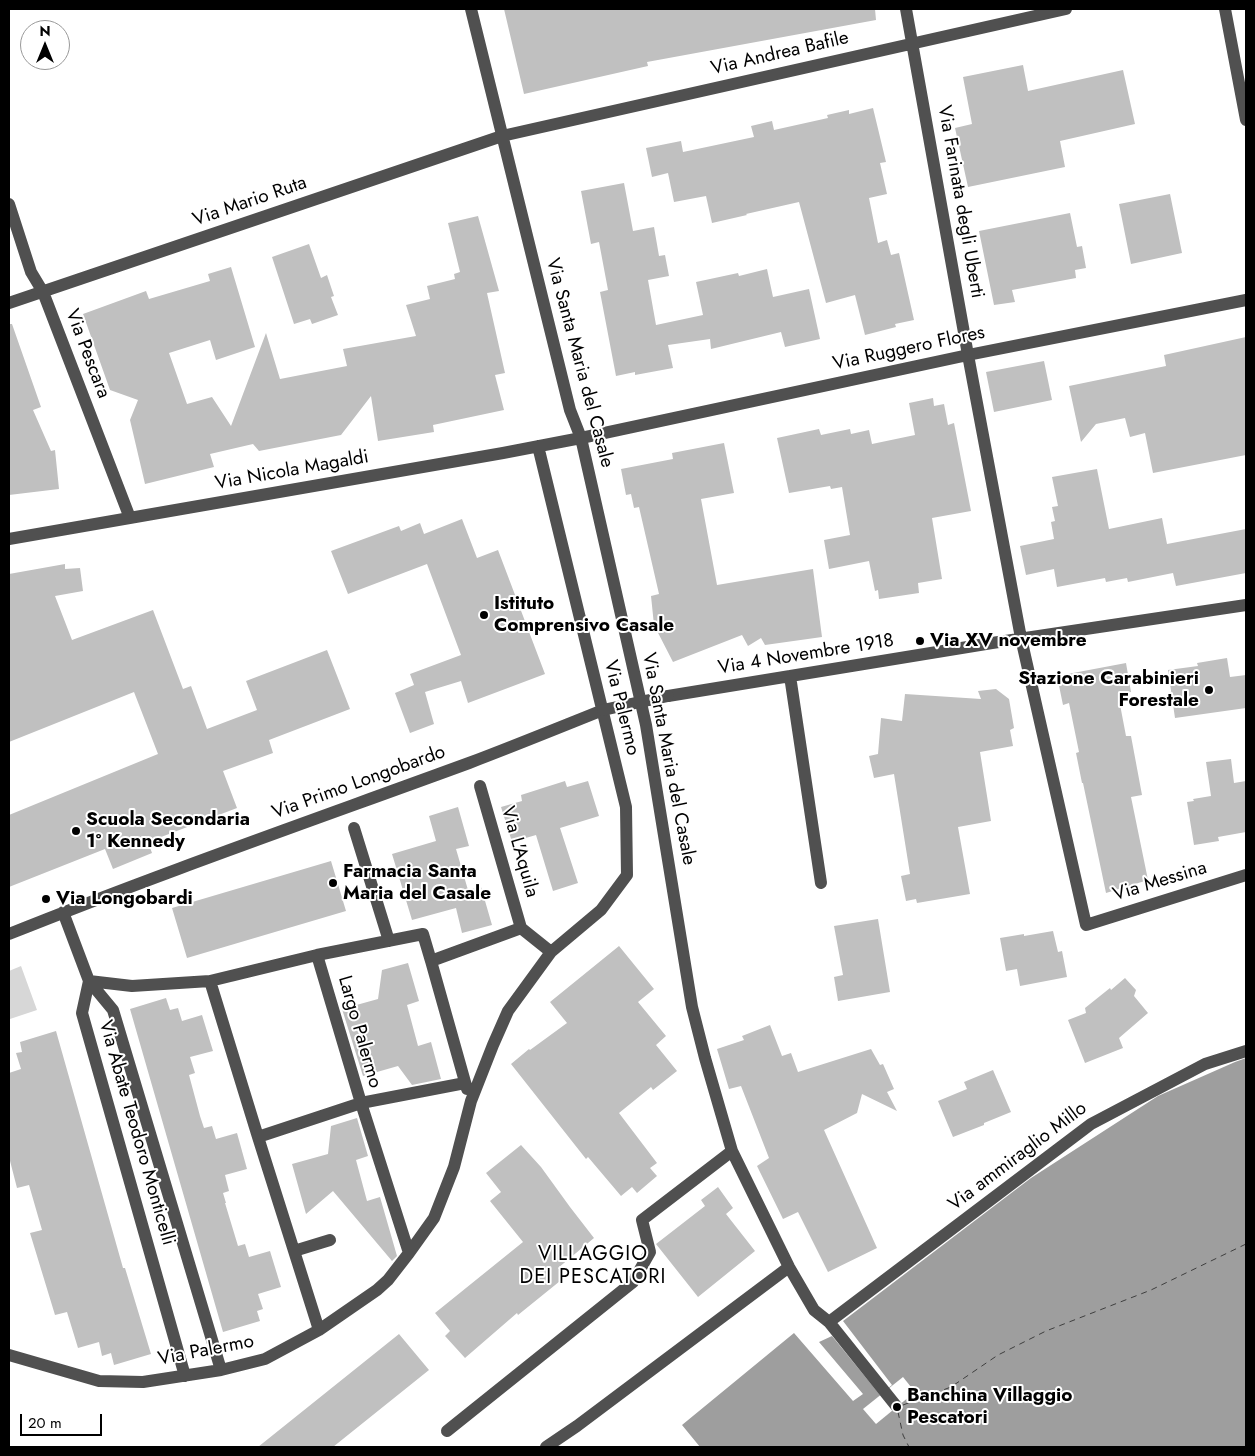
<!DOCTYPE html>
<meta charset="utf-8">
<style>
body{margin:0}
#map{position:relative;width:1255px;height:1456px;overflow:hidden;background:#fff;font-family:Jost,sans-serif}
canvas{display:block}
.frame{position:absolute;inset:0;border:10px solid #000;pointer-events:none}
.north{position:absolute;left:20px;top:20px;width:50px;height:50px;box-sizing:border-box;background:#fff;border:1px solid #999;border-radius:50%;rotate:0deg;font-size:14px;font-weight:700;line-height:20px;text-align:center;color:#000}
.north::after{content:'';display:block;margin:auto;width:18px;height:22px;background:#000;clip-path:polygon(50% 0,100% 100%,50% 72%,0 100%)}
.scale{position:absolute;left:20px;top:1414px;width:82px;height:22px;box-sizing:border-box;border:2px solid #000;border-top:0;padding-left:6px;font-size:15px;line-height:18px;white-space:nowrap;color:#000;-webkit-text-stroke:4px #fff;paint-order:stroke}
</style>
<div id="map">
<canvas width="1255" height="1456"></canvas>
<div class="frame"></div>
<div class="north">N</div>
<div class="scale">20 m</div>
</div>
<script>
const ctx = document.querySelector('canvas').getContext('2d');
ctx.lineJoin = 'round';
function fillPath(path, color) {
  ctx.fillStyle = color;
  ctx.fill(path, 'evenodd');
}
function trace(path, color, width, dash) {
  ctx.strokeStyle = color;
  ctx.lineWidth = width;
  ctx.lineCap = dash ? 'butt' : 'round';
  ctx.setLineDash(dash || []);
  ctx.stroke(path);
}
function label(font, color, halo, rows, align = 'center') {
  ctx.font = font + ' Jost,sans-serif';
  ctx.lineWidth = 4;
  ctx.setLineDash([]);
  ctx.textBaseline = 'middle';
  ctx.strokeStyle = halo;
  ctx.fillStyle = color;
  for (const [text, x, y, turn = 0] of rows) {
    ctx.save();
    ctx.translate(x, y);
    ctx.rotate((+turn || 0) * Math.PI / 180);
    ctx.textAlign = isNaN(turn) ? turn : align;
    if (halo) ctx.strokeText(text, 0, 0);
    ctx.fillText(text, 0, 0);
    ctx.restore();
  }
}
const green = new Path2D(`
 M21,966l16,44 -27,9 -1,-48z`);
const water = new Path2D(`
 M1246,1058v389h-546l-18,-22 112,-92 59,68 10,-7 -44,-52 13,-6 48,59 12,-10 -49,-64 188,-143 127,-82 77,-34z`);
const pier = new Path2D(`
 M903,1377l12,15 -39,32 -13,-15z`);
const ferry = new Path2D(`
 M903,1405l48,-18 47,-32 48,-24 105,-41 95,-46
 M898,1412l5,23 6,12`);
const building = new Path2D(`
 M504,9h371l1,11 -229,42 1,4 -124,28z
 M1023,65l5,26 95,-21 12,54 -75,17 5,26 -97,20 -13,-59 17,-4 -9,-47z
 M873,108l13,54 -6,1 7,31 -18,4 9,45 9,-3 4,15 8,-2 15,67 -19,4 1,3 -31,8 -10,-40 -29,8 -27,-101 -53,12 1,1 -35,8 -6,-27 -32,6 -6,-29 -16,4 -6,-29 35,-7 2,11 71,-15 -3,-11 21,-5 2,9 54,-12 -1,-3 22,-5v4z
 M624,183l9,48 21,-4 5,29 6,-1 4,21 -21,4 8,45 47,-10 -7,-33 42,-9 1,3 28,-7 6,28 36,-8 11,50 -35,8 -4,-15 -70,17 -1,-10 -42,6 5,23 -38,7v-3l-19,4 -16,-84 8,-2 -9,-48 -8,2 -10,-53z
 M1170,194l12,59 -51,11 -12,-60z
 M1070,213l7,34 5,-1 4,22 -11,2 1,8 -64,12 3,12 -21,3 -15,-74z
 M478,216l21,75 -12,2 18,80 -10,2 9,35 -71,15 1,7 -56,9 -7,-45 -30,39 -82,16 -6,-7 -43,10 4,13 -69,17 -15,-64 8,-20 -28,-10 -27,-76 63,-23 3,8 61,-18 -2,-7 23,-7 24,80 -39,13 -6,-20 -41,13 18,51 25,-7 19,29 35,-93 14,46 67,-13 -4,-17 73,-13 -10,-31 24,-6 -3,-13 28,-7 -1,-5 6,-2 -12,-49z
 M309,244l12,34 6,-3 7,21 -3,1 7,18 -26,9 -2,-5 -16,5 -22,-67z
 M9,324h3l29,83 -8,3 18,41 4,-1 4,39 -50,6z
 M1246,337v118l-93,18 -8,-40 -15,4 -5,-19 -29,6 -15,18 -12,-56 97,-20 -2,-11z
 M1044,361l8,39 -58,12 -8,-40z
 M933,398l1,8 10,-2 4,21 6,-2 17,88 -39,7 10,61 -24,4 1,10 -40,6 -1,-9 -3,1 -6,-30 -40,8 -5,-29 26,-5 -8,-48 -11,2 -1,-3 -41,7 -12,-55 42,-9 2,6 29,-6 1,5 18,-4 3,14 43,-9 -6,-32z
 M724,443l10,50 -33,6 16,86 96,-16 9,68 -57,8 -4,-7 -13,8 -6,-11 -69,27 -19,-37 -3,-29 8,-2 -20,-87 -5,1 -3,-14 -5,1 -5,-26 52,-10 -1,-6z
 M1097,469l12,60 53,-11 5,26 79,-15v44l-70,13 -3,-13 -45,9 -1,-4 -21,4 -1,-4 -48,9 -3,-18 -28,6 -6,-29 34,-7 -3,-17 4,-1 -3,-14 6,-1 -6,-29z
 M462,519l15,39 21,-8 47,124 -77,29 -7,-22 -36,11 9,32 -24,9 -15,-40 19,-8 -4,-11 51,-19 -34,-91 -79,30 -17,-43 68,-25 2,5 19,-8 4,11z
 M65,564v5l15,-1 3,23 -28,5 17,44 81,-30 30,79 8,-3 16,43 50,-19 -11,-29 81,-31 23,59 -81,31 4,13 -50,18 14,37 -89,34 4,11 -39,16 -8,-20 -96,38v-72l149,-61 -24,-62 -125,50v-168z
 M1227,658l3,19 16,-2v33l-71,10 -7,-48 30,-4 -1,-3z
 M1126,663l5,29 -13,2 8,42h5l11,59 -11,2 17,83 -42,13 -23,-110h-1l-6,-30 3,-1 -10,-49 -6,2 -6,-29z
 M996,689l13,10 5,29 -4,2 3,16 -33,6 11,69 -33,6 12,67 -53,9 -1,-4 -10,2 -5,-25 9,-2 -16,-100 -20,4 -5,-22 9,-2 3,-36 21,3 3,-27 76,5 -3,-8z
 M1231,759l3,24 12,-2v51l-28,5 1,4 -25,4 -7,-43 7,-1 -1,-2 18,-3 -5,-34z
 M565,781l2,6 21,-6 11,35 -39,12 18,55 -25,8 -17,-56 -24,7 -11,-35 21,-6 -1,-6z
 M458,807l11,39 -13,3 12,41 13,-3 11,38 -30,8 -6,-25 -44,12 -20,-66 44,-13 -7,-25z
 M331,861l15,50 -159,47 -15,-50z
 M878,919l12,73 -52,9 -4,-24 9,-2 -9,-49z
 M1053,931l5,21 4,-1 5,26 -47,9 -3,-17 -11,2 -6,-33 24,-4v2z
 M619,946l35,43 -16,13 28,34 -10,9 21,26 -24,19 -2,-3 -32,26 38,50 -7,5 7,8 -20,17 -5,-6 -11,9 -33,-39 -2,2 -75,-95 18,-15 1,1 37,-27 -17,-21z
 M408,963l11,38 -12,4 11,41 13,-4 10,37 -29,6 -14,-19 -35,10 -21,-67 36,-10 4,-29z
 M1125,978l11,12 -2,6 14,17 -29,25 4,10 -38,15 -17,-43 18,-7 -1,-5 25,-20 1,2z
 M166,998l4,12 8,-2 4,13 20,-6 11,36 -23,6 5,16 -6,2 11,41 4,12 8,-2 4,13 21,-6 10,36 -22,6 4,16 -6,2 3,10h-1l13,43 7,-2 4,13 21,-6 11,36 -23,7 5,15 -6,2 3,10 -37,11 -93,-323z
 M770,1025l12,31 9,-3 7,19 73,-23 9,16 3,-1 11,25 -7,3 10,19 -35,-17 -5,19 -33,17 53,118 -49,24 -30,-60 -15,7 -26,-53 12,-8 -28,-72 -12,3 -12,-40 27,-9 -2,-4z
 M56,1031l67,237h2l26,86 -37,11 -3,-12 -9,3 -3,-14 -21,6 -11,-36 -12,3 -25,-82 12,-3 -13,-45 -12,3 -8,-31v-84l12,-4 -5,-16 6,-1 -2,-10z
 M993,1070l18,42 -27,11v2l-31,12 -15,-36 29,-12 -3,-7z
 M357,1118l11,38 -12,4 11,41 13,-4 17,59 -5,5 -59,-70 -27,23 -14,-50 36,-10 3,-28z
 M521,1145l20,22 29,40 24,31 -36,30 7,9 -47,38 -1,-2 -52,45 -20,-22 5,-5 -15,-18 88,-71 -33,-41 11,-9 -15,-19z
 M718,1187l15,21 -7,6 29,37 -57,46 -42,-53 49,-38 -4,-6z
 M399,1334l30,36 -96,77h-75z`);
const minor = new Path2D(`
 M471,9l99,401 11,28 65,287 46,282 13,51 27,93 57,116 25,43 15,12 68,85
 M906,9l62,346 53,283 65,287 160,-50
 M1225,9l21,111
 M9,204l22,68 12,20 87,226
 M9,303l493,-167 564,-127
 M9,539l494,-86 78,-15 387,-83 278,-55
 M790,676l31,207
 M668,696l324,-53 254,-38
 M480,786l41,142
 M354,828l35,113
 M63,912l26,69 24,29 108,360
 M9,934c152,-61 307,-115 460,-171 45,-17 89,-35 134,-53
 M317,955l44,148 48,150
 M89,981l-7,32 103,363
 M89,981l43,5 78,-5 107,-26 106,-21 8,27
 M210,981l48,156
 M467,1089l-36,-128 90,-33 30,24
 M294,1251l36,-11
 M829,1322l262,-198 114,-60 41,-13
 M319,1330l-61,-193 103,-34 104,-20
 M9,1355l90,26 44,1 78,-12 44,-11 54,-29 58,-40 11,-10 21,-27 25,-35 20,-51 17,-66 22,-56 15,-34 43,-59 50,-42 26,-35 -1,-68 -88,-361
 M447,1431l186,-149 17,-30 -8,-32 90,-69
 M546,1447l31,-21 212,-159`);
const minorBridge = new Path2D(`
 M603,710l65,-14`);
const markers = [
 [484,615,5,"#000"],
 [920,641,5,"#000"],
 [1209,690,5,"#000"],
 [76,831,5,"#000"],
 [333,883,5,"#000"],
 [46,899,5,"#000"],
 [897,1407,5,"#000"]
];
const streetNames = [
 ["Via Andrea Bafile",780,54,-13],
 ["Via Mario Ruta",250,202,-19],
 ["Via Farinata degli Uberti",960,202,80],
 ["Via Ruggero Flores",909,349,-12],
 ["Via Pescara",87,354,69],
 ["Via Santa Maria del Casale",579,363,75],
 ["Via Nicola Magaldi",292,471,-10],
 ["Via 4 Novembre 1918",806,655,-9],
 ["Via Palermo",621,708,76],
 ["Via Santa Maria del Casale",668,759,79],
 ["Via Primo Longobardo",359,783,-20],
 ["Via L'Aquila",519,852,74],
 ["Via Messina",1160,882,-17],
 ["Largo Palermo",359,1032,74],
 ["Via Abate Teodoro Monticelli",136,1133,74],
 ["Via ammiraglio Millo",1018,1157,-37],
 ["Via Palermo",206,1351,-11]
];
const poiNames = [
 ["Istituto",494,604],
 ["Comprensivo Casale",494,626],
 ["Via XV novembre",930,641],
 ["Stazione Carabinieri",1199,679,"right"],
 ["Forestale",1199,701,"right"],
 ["Scuola Secondaria",86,820],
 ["1° Kennedy",86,842],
 ["Farmacia Santa",343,872],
 ["Maria del Casale",343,894],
 ["Via Longobardi",56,899],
 ["Banchina Villaggio",907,1396],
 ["Pescatori",907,1418]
];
const neighbourhoodNames = [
 ["VILLAGGIO",593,1255],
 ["DEI PESCATORI",593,1278]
];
fillPath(green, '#d7d7d7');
fillPath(water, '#9e9e9e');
fillPath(pier, '#fff');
trace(ferry, '#3f3f3f', 1, [6, 5]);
fillPath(building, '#c0c0c0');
trace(minor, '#505050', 12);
trace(minorBridge, '#505050', 12);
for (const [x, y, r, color] of markers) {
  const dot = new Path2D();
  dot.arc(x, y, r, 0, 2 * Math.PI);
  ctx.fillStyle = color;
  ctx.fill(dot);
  trace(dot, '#fff', 2);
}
label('19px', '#000', '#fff', streetNames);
label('bold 19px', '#000', '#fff', poiNames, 'left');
ctx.letterSpacing = '1px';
label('20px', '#000', '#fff', neighbourhoodNames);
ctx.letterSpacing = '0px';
</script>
